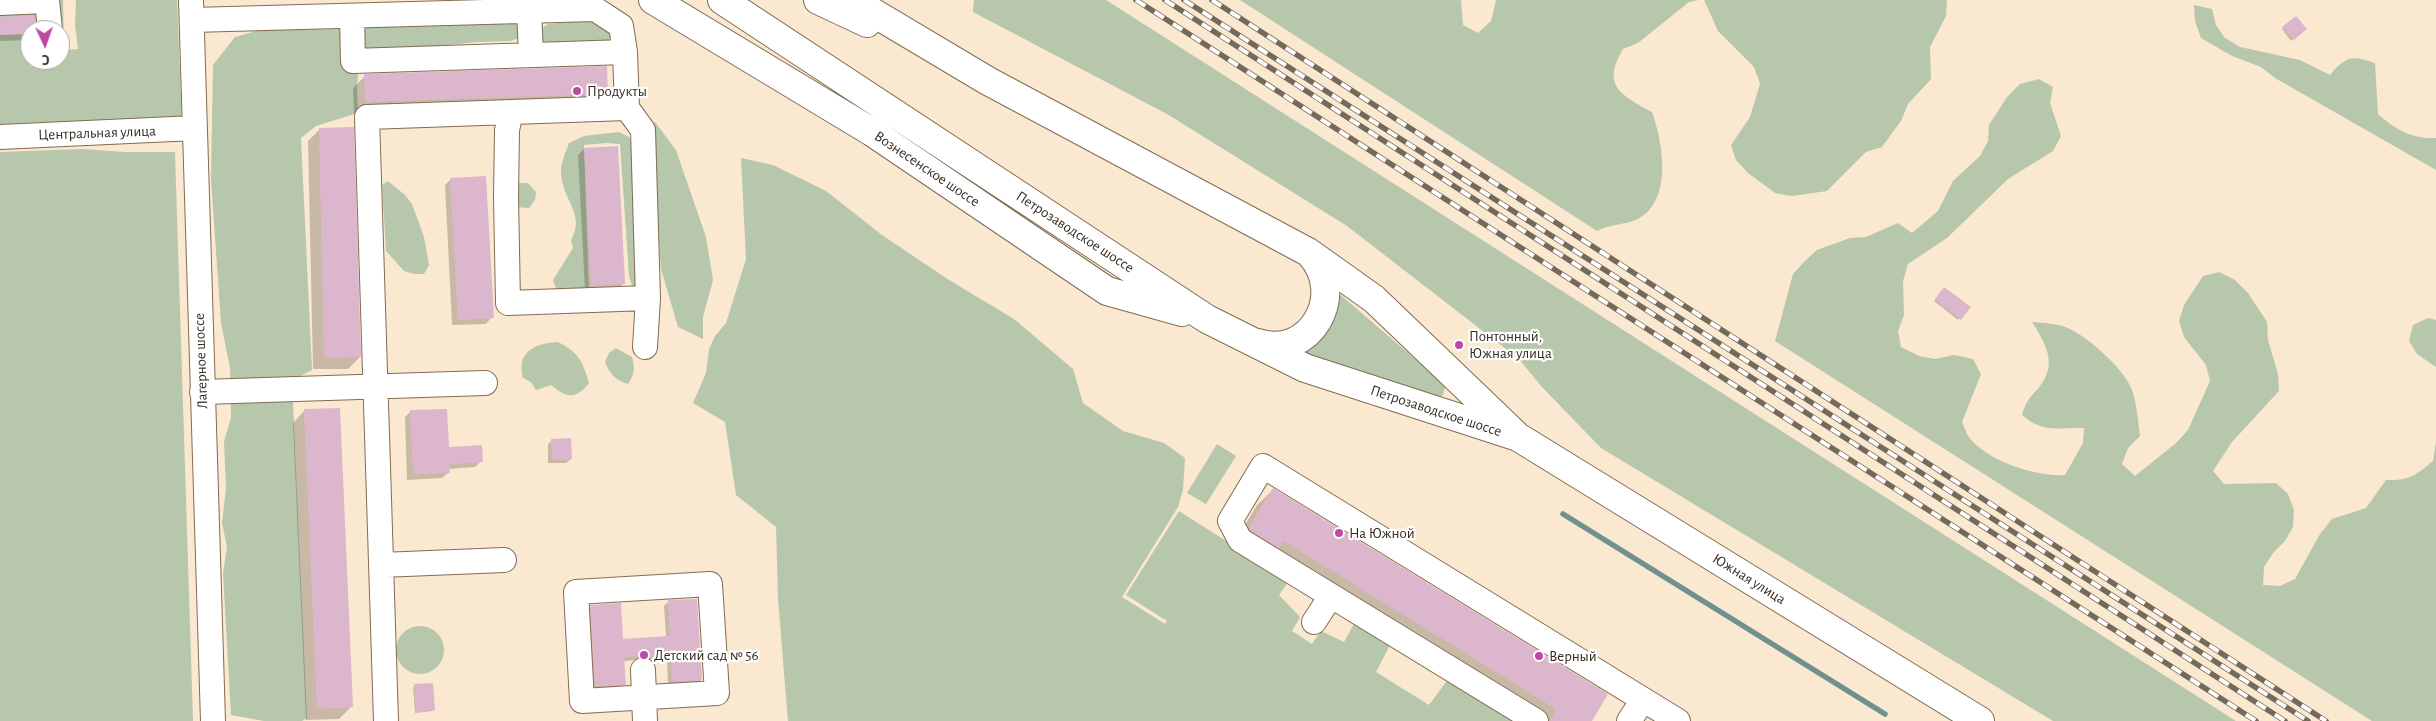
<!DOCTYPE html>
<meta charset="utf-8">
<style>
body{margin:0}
#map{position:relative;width:2436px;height:721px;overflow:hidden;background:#fbe8d0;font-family:"Alegreya Sans",sans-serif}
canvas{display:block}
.north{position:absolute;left:20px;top:20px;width:50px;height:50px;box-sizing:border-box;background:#fff;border:1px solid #aeaba6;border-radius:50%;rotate:177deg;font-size:14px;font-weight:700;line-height:20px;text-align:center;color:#352c21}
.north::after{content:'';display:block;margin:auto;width:18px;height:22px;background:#bc49a2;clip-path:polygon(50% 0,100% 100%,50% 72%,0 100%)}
</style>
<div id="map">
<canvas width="2436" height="721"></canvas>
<div class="north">С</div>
</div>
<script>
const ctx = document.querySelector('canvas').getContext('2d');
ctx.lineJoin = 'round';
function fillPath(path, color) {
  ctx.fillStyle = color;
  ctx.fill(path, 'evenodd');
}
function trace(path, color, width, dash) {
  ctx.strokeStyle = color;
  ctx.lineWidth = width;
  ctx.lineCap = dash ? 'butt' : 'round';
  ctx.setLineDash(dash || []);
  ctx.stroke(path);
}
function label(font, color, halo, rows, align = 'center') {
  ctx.font = font + ' "Alegreya Sans",sans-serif';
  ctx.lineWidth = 4.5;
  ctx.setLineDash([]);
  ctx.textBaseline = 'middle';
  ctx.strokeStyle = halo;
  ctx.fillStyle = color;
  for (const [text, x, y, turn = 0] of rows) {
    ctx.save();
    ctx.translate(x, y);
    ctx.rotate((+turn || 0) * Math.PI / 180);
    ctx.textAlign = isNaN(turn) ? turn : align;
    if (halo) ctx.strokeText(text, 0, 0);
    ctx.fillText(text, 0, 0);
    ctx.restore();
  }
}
const green = new Path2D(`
 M0,0h63l1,50 14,-1 -3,-24 1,-25h101l5,123 -182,8zM30,30h30v30h-30z
 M974,0h132l1130,721h-183l-452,-273 -60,-62 -22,-27 -172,-133 -180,-112 -194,-102z
 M1240,0h221l2,25 15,8 13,-12 5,-21h203l-10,2 -51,41 -15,6c-22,37 -2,46 29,63 11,31 21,88 -14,107 -13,6 -28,5 -41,12z
 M1704,0h243l-1,16 -16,31 1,32 -23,25 -7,17 -19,26 -16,5 -39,39 -35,5 -17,-3 -27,-20 -12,-13 -5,-15 19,-28 10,-33 -6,-17 -36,-36z
 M2194,5l18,4 4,16 9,13 15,9 60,13 30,15c16,-19 21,-20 45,-12l3,51c18,16 34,25 58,24v32l-161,-92 -14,-11 -29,-11 -31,-18 -6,-17z
 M589,20l14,3 7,13 -2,7 -51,3 -19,-5v-10l10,-7z
 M499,21l19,1 4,15 -12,4 -32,1 -118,12 -3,33 1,26 -42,13 -15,12 11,232 -20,10 15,338 -5,3h-38l-33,-6 -8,-142 4,-26 -5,-24 4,-35 -2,-47 7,-23 -1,-50 -9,-45 -10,-144 2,-114 22,-28 25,-7 87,-1z
 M2039,79l14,8 -3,16 11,33 -8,15 -45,28 -61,59 -39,26 -5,17 1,34 -6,16 3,16 18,9 16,3 19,-4 19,4 8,15 -19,48c2,4 4,10 6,14 18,25 68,41 97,39l18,-32 1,-15c-26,-1 -40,6 -62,-13 5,-16 8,-17 18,-29 18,-23 5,-43 -8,-64 13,1 25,1 38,7 19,9 55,41 62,61 5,15 6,31 8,46l-12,12 -6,16 13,12 41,-33 12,-13 22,-49 -4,-16 -22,-28 -5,-16 5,-16 19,-29 16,-4 16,8 13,13 19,29 1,18 10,34 1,17 -47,51 -19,29 11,13 52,-1 12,11 6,16 -1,17 -8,14 -12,12 -9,14 -1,18 17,1 15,-7 25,-45 12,-15 34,-11 20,-28c23,1 30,-5 47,-19l3,-19v279h-64l-597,-380 18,-67 12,-13 12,-11 33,-12 16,-1 32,-14 14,10 26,-22 15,-30 27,-25 8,-15 1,-16 18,-28 13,-13z
 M655,122l21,28 30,87 7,43 -10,37v22l-25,-12 -17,-58 -10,-129v-13z
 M619,132l10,5 5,10 3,140 -4,2 -4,-13 -9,-132 -14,-1 -22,2 5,146 -31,3 -5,-14 20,-32 -2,-8c15,-26 -9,-40 -10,-67 -1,-9 5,-21 8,-30l15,-7z
 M82,149l43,3h50l18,569h-193v-569z
 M741,158l32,7 53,26 56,44 67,45 65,39 59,50 10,34 40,28 41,12 21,15 -2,32 -5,17 -56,90 43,27 2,-3 -41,-26 53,-84 110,70 -10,14 21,22 -8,14 20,13 9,-13 23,11 11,-20 35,23 -14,27 53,33 20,-27 71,43h-732l-10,-122 -2,-72 -40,-32 -11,-73 -32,-19 13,-30 3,-24 6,-13 11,-13 20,-64z
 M388,181l17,14 7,9 12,33 5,28 -5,9h-10l-10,-3 -18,-20 -4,-66z
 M519,183h9l8,9 -1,8 -6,8 -14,-1 -1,-22z
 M1336,291l107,92 2,4 -2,8 -4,3 -140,-45z
 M2428,318l8,2v47l-19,-13 -8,-13 4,-16z
 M558,342c21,11 24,18 31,41 -13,17 -23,15 -38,2l-15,5 -5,-8 -8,-4c-7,-26 12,-35 35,-36z
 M616,348l16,9c3,11 3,17 -4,27 -13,-4 -18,-10 -23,-22l4,-9z
 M1217,444l19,12 -30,48 -19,-11z
 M396 650a24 24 0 1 1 48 0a24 24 0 1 1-48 0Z`);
const shadow = new Path2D(`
 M0,17h34l1,13h-5v10l-30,1z
 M2296,17l9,12 -14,12 -9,-12z
 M365,76l241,17 -11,12 -241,9 -1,-26z
 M320,129l40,228 -12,12h-35l-5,-228z
 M584,149l40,134 -6,7 -33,1 -7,-136z
 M451,179l41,138 -6,7 -34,1 -7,-140z
 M1943,290l26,17 -11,13 -24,-19z
 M304,411l47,296 -12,12 -33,1 -13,-297z
 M411,411l36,37 34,13 -6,6 -27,2v4l-6,5 -35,2 -2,-63z
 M552,440l19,19 -5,4h-18v-19z
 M1273,490l317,231h-55l-301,-178 23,-38z
 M668,602l33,78 -4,4 -29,1 -1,-27 -44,3 1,23 -4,4 -29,2 -4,-80 4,-4 31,34 44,-2 -2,-32z
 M415,686l19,24 -2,1 -17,2 -2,-26z`);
const stream = new Path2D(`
 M1563,514l322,200`);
const building = new Path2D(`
 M35,15l1,15h-6v4l-30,1v-18z
 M2296,16l11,13 -13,11 -12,-13z
 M607,66l1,28 -243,8 -1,-28z
 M354,127l7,230 -37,1 -5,-230z
 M618,146l7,138 -34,2 -7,-138z
 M486,176l8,142 -36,2 -8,-142z
 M1944,287l27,20 -10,13 -26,-21z
 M340,408l13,299 -36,2 -13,-300z
 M447,409l2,38 33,-2 1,17 -34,2 1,9 -37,1 -3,-64z
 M571,438l1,21 -20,1 -1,-21z
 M1273,488l335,206 -16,27h-42l6,-12 -272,-168 -5,7 -29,-18 -1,-3z
 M697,599l5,81 -30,2 -1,-27 -47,2 2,28 -31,1 -5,-81 31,-2 2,36 47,-3 -2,-36z
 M433,683l2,27 -19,2 -2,-28z`);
const minor = new Path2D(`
 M47,0l3,30
 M191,0l22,721
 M0,3l47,-2
 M529,11l2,43
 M352,16l1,45 272,-9
 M192,20l403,-11 26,17 4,26 2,56 -260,9 19,604
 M511,112l-4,18 -1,67 2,106 140,-5 -5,-168 -16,-22
 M0,137l195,-9
 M645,347l3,-49
 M202,392l283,-9
 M381,565l123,-5
 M710,584l7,109 -135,8 -6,-109z
 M1314,622l17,-26
 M643,670l2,51
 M1536,721l-296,-181 -10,-19 33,-55 415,255
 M1629,721l14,-21`);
const major = new Path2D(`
 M653,0l219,132 235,159 75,21
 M722,0l485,319 98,49 213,69 462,284
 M818,0l49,23
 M852,0l136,81 320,171 66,47 141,135
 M1258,343c52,17 89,-48 53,-88`);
const rail = new Path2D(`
 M1136,0l1120,721
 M1165,0l1120,721
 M1184,0l1124,721
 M1212,0l1114,721`);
const markers = [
 [577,91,5,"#bc49a2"],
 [1459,345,5,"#bc49a2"],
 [1339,533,5,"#bc49a2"],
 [644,655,5,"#bc49a2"],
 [1539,656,5,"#bc49a2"]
];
const poiNames = [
 ["Продукты",587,91],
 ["Понтонный,",1469,336],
 ["Южная улица",1469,353],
 ["На Южной",1349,533],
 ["Детский сад № 56",654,655],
 ["Верный",1549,656]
];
const streetNames = [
 ["Центральная улица",97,133,-2],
 ["Вознесенское шоссе",927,169,34],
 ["Петрозаводское шоссе",1075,232,33],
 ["Лагерное шоссе",201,361,-92],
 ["Петрозаводское шоссе",1436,411,18],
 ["Южная улица",1749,579,32]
];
fillPath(green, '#b6c7ab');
fillPath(shadow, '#0003');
trace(stream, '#70918d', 5.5);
fillPath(building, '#dbb6cc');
trace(minor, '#826c52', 26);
trace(major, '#826c52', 30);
trace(minor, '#fff', 24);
trace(major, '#fff', 28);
trace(rail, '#75695a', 5.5);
trace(rail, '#fff', 4, [11]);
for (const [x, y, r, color] of markers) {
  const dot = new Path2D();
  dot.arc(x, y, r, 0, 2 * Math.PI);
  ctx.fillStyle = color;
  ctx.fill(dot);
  trace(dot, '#fff', 2);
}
label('15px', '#352c21', '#fff', poiNames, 'left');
label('15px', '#352c21', '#fff', streetNames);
</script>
